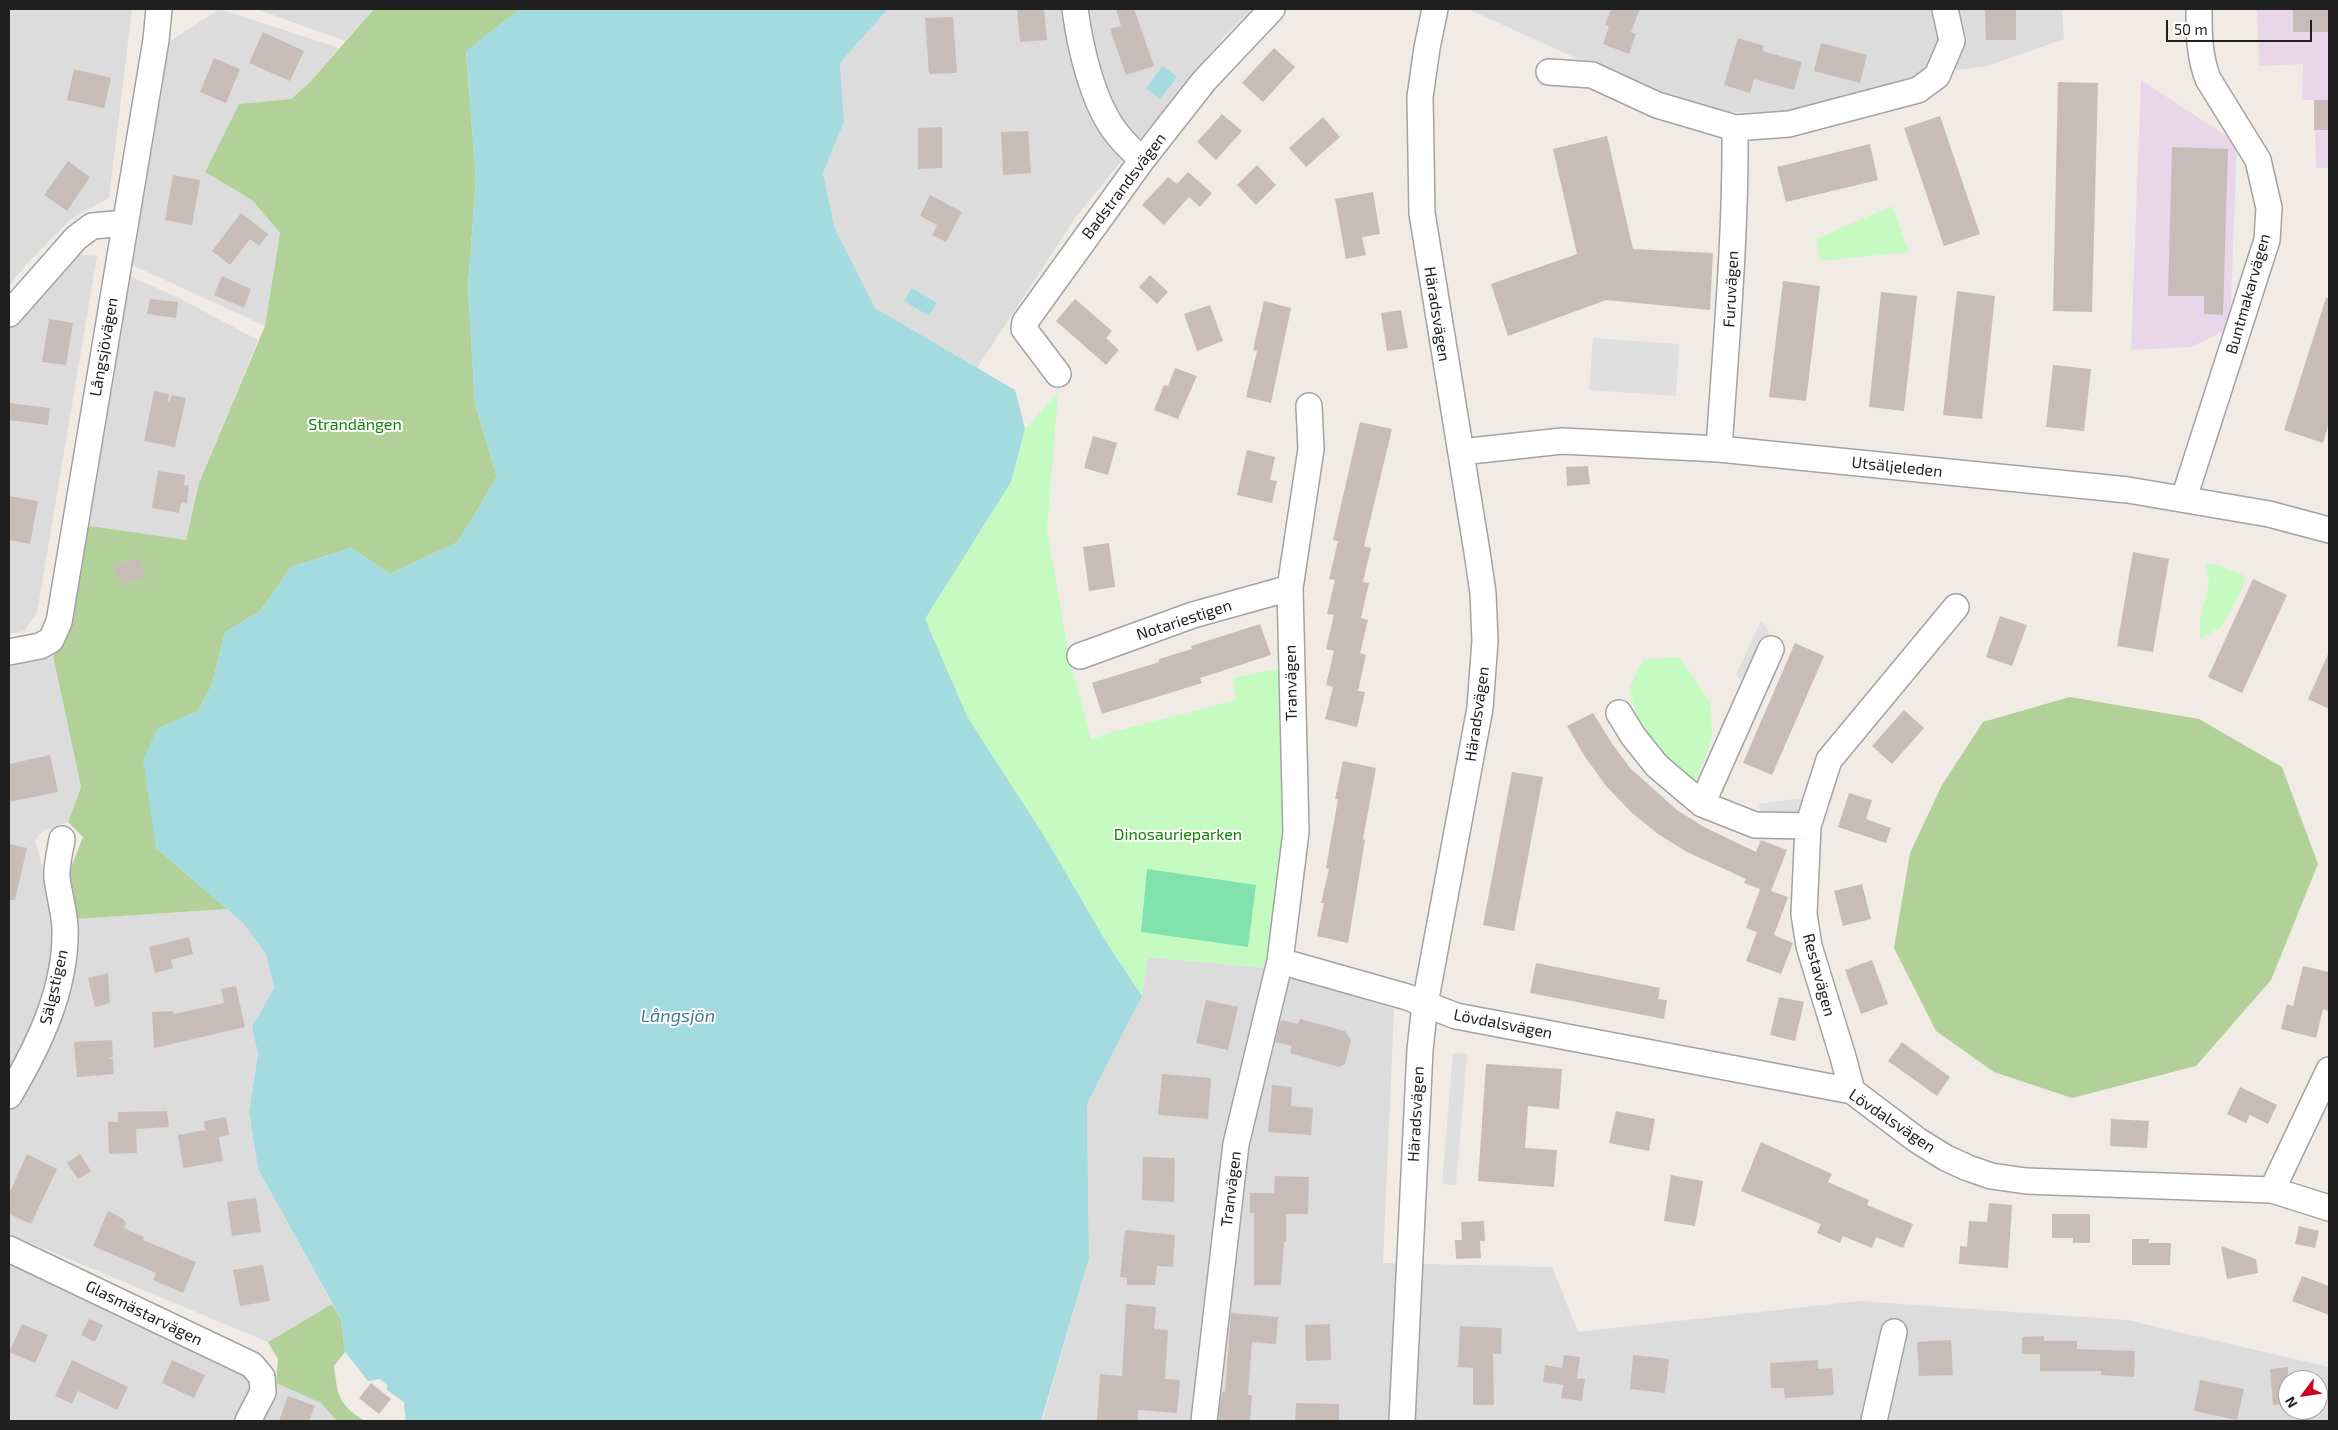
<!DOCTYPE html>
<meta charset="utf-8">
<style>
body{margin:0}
#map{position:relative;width:2338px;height:1430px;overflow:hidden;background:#f0ebe5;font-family:"Exo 2",sans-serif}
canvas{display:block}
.frame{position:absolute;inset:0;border:10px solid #1f1f1f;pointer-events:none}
.north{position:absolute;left:2278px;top:1370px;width:50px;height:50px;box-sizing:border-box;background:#fff;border:1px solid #a5a5a5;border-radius:50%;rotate:239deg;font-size:14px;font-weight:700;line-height:20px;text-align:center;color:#1f1f1f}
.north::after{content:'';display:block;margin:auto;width:18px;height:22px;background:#ce001f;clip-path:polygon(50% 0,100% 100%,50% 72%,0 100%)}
.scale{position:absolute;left:2166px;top:20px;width:146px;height:22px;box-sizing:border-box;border:2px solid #1f1f1f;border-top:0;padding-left:6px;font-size:15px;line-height:18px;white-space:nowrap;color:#1f1f1f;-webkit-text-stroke:4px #fff;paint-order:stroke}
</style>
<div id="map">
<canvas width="2338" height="1430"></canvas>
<div class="frame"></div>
<div class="north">N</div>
<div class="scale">50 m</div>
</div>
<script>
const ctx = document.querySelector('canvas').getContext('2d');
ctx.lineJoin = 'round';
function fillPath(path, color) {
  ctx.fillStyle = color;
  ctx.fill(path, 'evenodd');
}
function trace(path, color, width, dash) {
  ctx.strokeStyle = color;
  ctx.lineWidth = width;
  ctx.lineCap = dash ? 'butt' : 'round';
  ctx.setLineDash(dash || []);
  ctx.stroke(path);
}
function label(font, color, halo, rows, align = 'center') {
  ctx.font = font + ' "Exo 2",sans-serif';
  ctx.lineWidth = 4;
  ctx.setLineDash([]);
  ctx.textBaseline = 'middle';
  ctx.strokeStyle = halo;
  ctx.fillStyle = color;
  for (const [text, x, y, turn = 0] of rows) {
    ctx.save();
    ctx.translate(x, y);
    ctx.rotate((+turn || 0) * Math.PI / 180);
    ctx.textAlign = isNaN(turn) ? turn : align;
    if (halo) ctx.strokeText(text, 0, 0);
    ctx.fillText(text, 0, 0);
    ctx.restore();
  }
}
const residential = new Path2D(`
 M9,9h123l-23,189 -39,22 -43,43 -18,23z
 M220,9l119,39 -29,34 -19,17 -52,5 -34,68 47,28 28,33 -15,93 -137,-63 33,-216z
 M256,9h118l-29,32z
 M888,9h364l-29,29 -146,177 -100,153 -102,-60 -40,-79 -12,-56 21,-51 -4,-59z
 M1468,9h594l2,30 -77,27 -68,9 -134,38 -59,-1 -93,-28z
 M71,254l26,2 -60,357 -13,18 -15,3v-307z
 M127,275l52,23 79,42 -59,143 -13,58 -102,-16z
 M53,656l28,131 -13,35 -24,8 -9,10 11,40 6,55 -2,50 -41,93v-414z
 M227,909l16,14 23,31 8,34 -22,39 6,27 -9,58 9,57 74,135 -64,38 -259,-108v-120l36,-62 31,-133z
 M1148,957l130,12 116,40 -11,254 169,4 26,65 281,-31 268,19 202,47v54h-1287l47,-163 -2,-154 55,-108zM2288,1380h30v30h-30z
 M9,1262l237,110 5,20 -17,29h-225z
 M276,1383l46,20 15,18h-82z`);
const industrial = new Path2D(`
 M2257,9h72v159h-13l-2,-68h-12l1,-36 -44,2z
 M2141,80l96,63 -7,185 -39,19 -60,3z`);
const forest = new Path2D(`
 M374,9h145l-53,43 10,127 -8,108 7,117 22,73 -39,65 -68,32 -39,-26 -60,19 -31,44 -35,21 -13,53 -14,26 -41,18 -1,119 71,61 -151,10 -10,-39 17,-43 -15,-15 13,-35 -28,-131 13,-15 18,-116 102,15 13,-57 66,-157 15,-93 -28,-33 -47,-28 34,-68 52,-5 19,-17z
 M2070,697l129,22 83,48 36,97 -47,116 -75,86 -124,32 -78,-26 -58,-41 -42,-83 16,-95 32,-68 41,-63z
 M332,1304l9,15 4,33 -11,14c4,31 4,38 31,55h-28l-16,-18 -45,-20 2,-24 -10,-17z`);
const park = new Path2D(`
 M1892,206l17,46 -89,9 -4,-22z
 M1058,392l-11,138 23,131 21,79 14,-6 131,-34 -3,-22 57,-12 -12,303 -130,-12 -6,39 -37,-56 -137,-222 -43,-99 86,-137 14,-53z
 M2206,564l13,1 26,11 -4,15 -20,36 -20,11c-4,-22 3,-30 7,-50 2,-7 -1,-16 -2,-24z
 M1680,657l31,47 1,35 -17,44 -51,-45 -15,-49 14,-29z`);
const pitch = new Path2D(`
 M1147,869l109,16 -8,62 -107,-15z`);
const parking = new Path2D(`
 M1593,338l86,6 -3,52 -87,-6z
 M1761,621l8,10 -24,57 -9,-14z
 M1803,798l2,19 -44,5 -2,-18z
 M1453,1053l14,1 -11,131 -14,-1z`);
const water = new Path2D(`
 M519,9h369l-48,54 4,59 -21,51 12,56 40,79 140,82 10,39 -14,53 -86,137 43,99 78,121 59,101 37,56 -55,108 2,154 -48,163h-635l-2,-19 -17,-12v-5l-7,-6 -12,2 -23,-29 -4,-33 -83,-150 -9,-57 9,-58 -6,-27 22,-39 -8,-34 -23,-31 -87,-75 -13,-88 14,-31 41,-18 14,-26 13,-53 35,-21 31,-44 60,-19 39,26 68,-32 39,-65 -22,-73 -7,-117 8,-108 -10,-128z
 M1163,66l14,11 -17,22 -14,-11z
 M912,288l25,15 -8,13 -25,-15z`);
const building = new Path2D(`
 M1017,9h27l3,31 -27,2z
 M1116,9h18l20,57 -28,9 -16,-46 11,-3z
 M1611,9h29l-9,23 5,2 -7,20 -26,-10 6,-18 -4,-1z
 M1985,9h31v31h-30z
 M2293,9h36v23h-36z
 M953,17l4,56 -28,1 -4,-56z
 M263,32l41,19 -14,30 -41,-18z
 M1738,38l26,8 -2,5 40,11 -8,28 -40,-11 -4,14 -26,-8z
 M1821,43l46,12 -7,28 -46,-12z
 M1274,48l21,19 -32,35 -21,-19z
 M214,58l26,11 -14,34 -26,-11z
 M74,69l37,9 -7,30 -37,-8z
 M2058,82l40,1 -6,229 -39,-1z
 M2314,100h15v30h-15z
 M1222,114l20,17 -26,29 -19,-18z
 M1940,116l40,118 -36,12 -40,-118z
 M1323,117l17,20 -34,30 -17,-19z
 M942,127v41l-24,1v-41z
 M1028,131l3,42 -28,2 -2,-43z
 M1607,136l26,113 80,4 -3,57 -104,-10 -98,36 -17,-52 86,-30 -24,-105z
 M1870,144l8,36 -92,22 -9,-35z
 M2172,147l56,2 -5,166 -19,-1v-18h-36z
 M68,161l22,16 -23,34 -23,-16z
 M1257,165l19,20 -20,20 -19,-20z
 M1188,172l24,21 -12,14 -11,-10 -25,28 -22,-20 26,-28 9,7z
 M173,175l27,5 -8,45 -27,-5z
 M1373,192l7,42 -18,3 4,18 -20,4 -11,-60z
 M930,195l32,17 -16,30 -14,-7 5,-10 -17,-9z
 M241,213l27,21 -9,12 -9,-7 -20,26 -18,-14z
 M1150,275l18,17 -11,12 -18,-17z
 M222,276l29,13 -7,19 -30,-13z
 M1783,281l37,5 -14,115 -37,-4z
 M1957,291l38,5 -13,123 -39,-4z
 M1881,292l36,4 -13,115 -35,-4z
 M2326,298h3v125l-6,20 -39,-13z
 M150,299l28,3 -2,16 -29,-4z
 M1075,299l37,32 -6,7 13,12 -13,15 -50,-44z
 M1264,301l27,7 -20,95 -25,-6 11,-46 -4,-1z
 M1210,305l13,36 -26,10 -13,-37z
 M1401,310l7,38 -21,3 -6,-38z
 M49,319l24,4 -7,42 -24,-3z
 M2053,365l38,4 -7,62 -38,-4z
 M1175,368l22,8 -19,43 -24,-9 10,-25 4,1z
 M154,391l15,3 -1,7 1,1 3,-7 14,3 -11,49 -31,-6z
 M9,403l41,5 -2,17 -39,-5z
 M1360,422l32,7 -28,117 7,2 -8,34 6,1 -8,35 7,2 -8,33 6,2 -8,36 7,1 -8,35 -32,-8 8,-32 -7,-2 8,-34 -8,-2 8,-34 -7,-1 8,-34 -6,-1 9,-38 -5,-1z
 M1093,436l24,7 -9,32 -24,-7z
 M1247,450l28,7 -5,23 7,1 -5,22 -35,-8z
 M1588,466l2,18 -23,2 -1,-19z
 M158,471l27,4 -1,10 5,1 -2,17 -6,-1 -2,11 -27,-5z
 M9,496l29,5 -8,43 -21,-4z
 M1109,543l6,44 -26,4 -6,-44z
 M2133,552l36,7 -16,93 -36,-6z
 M139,558l6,19 -25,7 -6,-19z
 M2253,579l34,16 -45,98 -34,-16z
 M2000,616l27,9 -15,41 -26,-9z
 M1260,624l11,31 -71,23 2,5 -100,31 -10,-31 67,-21v-3l33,-10 -1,-3z
 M1795,643l29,13 -52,119 -29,-12z
 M2329,652v57l-21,-10z
 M1904,710l20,18 -32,36 -20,-18z
 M1593,713l18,29 19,26 47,42 27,17 52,25 5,-12 26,10 -16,41 17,6 -14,38 19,8 -12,31 -35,-13 11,-29 -11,-4 14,-39 -16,-6 2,-4 -59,-27 -29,-18 -27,-22 -24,-25 -22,-30 -18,-31z
 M50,755l8,37 -49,10v-38z
 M1343,761l33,7 -13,71 2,1 -17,103 -31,-7 7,-33h-3l8,-34 -3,-1 12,-69h-3z
 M1512,772l31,5 -29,154 -31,-6z
 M1849,793l23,7 -6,19 25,9 -5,15 -48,-16z
 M9,844l18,4 -12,52h-6z
 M1862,884l9,35 -28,7 -9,-35z
 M189,937l4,17 -22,6 2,8 -18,5 -6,-26z
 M1872,960l16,44 -27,10 -16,-44z
 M1536,963l124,25 -2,11 9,1 -3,19 -134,-26z
 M2303,966l26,6v39l-6,-2 -7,29 -35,-9 6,-25 6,2z
 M108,973l2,30 -15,4 -7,-29z
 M236,986l9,41 -91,21 -2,-36 21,-1 1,3 50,-11 -3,-14z
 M1779,997l25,5 -9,39 -25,-6z
 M1206,1000l32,7 -10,43 -32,-7z
 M1300,1019l45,12 6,9 -6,24 -6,3 -49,-14 2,-7 -17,-4 6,-22 17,4z
 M112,1040l1,17 -5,1 5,1 1,15 -37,3 -3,-35z
 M1902,1042l48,35 -13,19 -49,-35z
 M1486,1064l76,5 -3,40 -31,-3 -3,42 32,2 -3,37 -76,-6z
 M1162,1074l49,4 -3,41 -50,-4z
 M1272,1085l20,2 -1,19 22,2 -2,27 -43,-3z
 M2240,1087l37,18 -9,19 -18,-9 -4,8 -19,-9z
 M167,1111l2,16 -33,2 1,24 -28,1 -1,-32h10v-10z
 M1616,1111l39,8 -6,32 -40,-8z
 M226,1117l3,18 -10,2 4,24 -40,7 -5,-33 27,-5 -1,-9z
 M2111,1119l38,2 -2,27 -37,-2z
 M1761,1142l71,32 -4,8 41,18 -2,5 46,19 -10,24 -27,-11 -4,11 -29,-12 -3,7 -23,-10 4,-9 -80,-33z
 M27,1154l30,15 -26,55 -22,-10v-20z
 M80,1154l11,17 -13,8 -11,-16z
 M1143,1157l32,1 -1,44 -32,-2z
 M1671,1175l32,6 -8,45 -31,-5z
 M1275,1176l34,1 -1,37h-22v28h-2l-3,43h-27v-72h-4v-20h24z
 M256,1198l5,34 -29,4 -5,-34z
 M1989,1203l23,2 -4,63 -49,-4 1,-18 7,1 2,-26 18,1z
 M108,1211l14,7 4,5 -2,5 20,9 -1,3 53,22 -13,31 -30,-13 3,-7 -63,-27z
 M2052,1214h38v29h-17v-5h-21z
 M1484,1221l1,20h-5l1,17 -25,1 -1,-19h7l-1,-18z
 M2299,1226l20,5 -4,17 -20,-4z
 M1125,1230l50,5 -2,32 -16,-1 -2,19h-28v-7l-7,-1z
 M2132,1239h17v4h22l-1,22h-38z
 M2221,1246l35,13 2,14 -31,6z
 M263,1265l7,36 -30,5 -7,-36z
 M2302,1276l27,10v29l-37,-14z
 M1126,1304l30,3 -2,22 14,1 -3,49 15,1 -3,33 -39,-3v11h-41l3,-47 22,2z
 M1231,1313l47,4 -2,27 -24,-2 -4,53h4l-2,26h-32l4,-29h3z
 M89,1319l14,6 -8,17 -14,-7z
 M22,1324l26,11 -13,28 -26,-11z
 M1330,1324l1,36 -25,1 -1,-36z
 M1460,1326l42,2 -1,26h-8l1,51h-21v-37l-15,-1z
 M2044,1336v5h33v8l58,2 -1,26 -33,-2v-4h-61v-17h-18v-17z
 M1951,1340l2,35 -34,1 -2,-34z
 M1564,1355l16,2 -3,21 8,1 -3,22 -21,-3 2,-13 -20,-3 2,-17 17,3z
 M1633,1355l36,4 -4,34 -35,-4z
 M72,1360l56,27 -11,23 -39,-19 -6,13 -17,-8z
 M172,1360l33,15 -11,23 -32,-15z
 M1818,1360v9l14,-1 2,27 -49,3 -1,-10h-13l-1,-25z
 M2288,1367v36l-15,2 -3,-36z
 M2200,1380l44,9 -7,31 -43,-9z
 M371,1383l20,16 -12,15 -20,-16z
 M288,1396l27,10 -6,15h-30z
 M1296,1403l43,1v17h-44z`);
const minor = new Path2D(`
 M1075,9c5,38 18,96 43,126 7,9 16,17 24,25
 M1549,72l43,3 65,30 78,23
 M9,314l67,-76 16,-12 33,-3
 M1058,374l-34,-45 1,-7 117,-162 62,-79 68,-72
 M1719,449c7,-107 17,-213 16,-321l54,-4 129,-34 19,-14 15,-35 -7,-32
 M1461,452l101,-11 157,8 409,41 141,24 60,16
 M2184,498l83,-258 2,-32 -11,-48 -50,-81c-9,-23 -9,-46 -9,-70
 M9,652l31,-6 11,-6 8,-18 97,-582 3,-31
 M1080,656l113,-41 97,-27
 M1619,713l14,23 24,30 45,38 53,21 53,1
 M1702,804l69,-155
 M1280,961l127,36 49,19 396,75 65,49 29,18 22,10 23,8 35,5 246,9 57,18
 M1852,1091l-9,-34 -34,-111 -5,-32 4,-88 21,-66 127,-153
 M9,1096c30,-51 58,-108 56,-169 -1,-16 -6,-33 -8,-49 -1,-12 3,-26 5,-39
 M2272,1190l57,-120
 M9,1249l243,116 10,12 1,15 -15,29
 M1204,1421l32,-277 44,-183 16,-129 -6,-244 21,-139 -2,-43
 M1402,1421l18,-371 5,-46 55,-296 5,-67 -2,-48 -6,-41 -55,-339 -2,-116 7,-49 8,-39
 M1874,1421l20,-89`);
const streetNames = [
 ["Badstrandsvägen",1124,186,-53],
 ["Furuvägen",1731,289,-87],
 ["Buntmakarvägen",2248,294,-74],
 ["Häradsvägen",1437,314,81],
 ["Långsjövägen",104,347,-80],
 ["Utsäljeleden",1897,467,6],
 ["Notariestigen",1184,620,-18],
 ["Tranvägen",1291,683,-91],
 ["Häradsvägen",1477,714,-82],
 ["Restavägen",1819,975,75],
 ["Sälgstigen",54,987,-77],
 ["Lövdalsvägen",1503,1024,11],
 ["Häradsvägen",1416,1114,-87],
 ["Lövdalsvägen",1892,1121,34],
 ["Tranvägen",1231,1189,-83],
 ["Glasmästarvägen",144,1313,26]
];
const parkNames = [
 ["Strandängen",355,425],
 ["Dinosaurieparken",1178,835]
];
const waterNames = [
 ["Långsjön",678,1016]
];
fillPath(residential, '#dddcdc');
fillPath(industrial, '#e9d7e9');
fillPath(forest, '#b2d199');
fillPath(park, '#c5fbc1');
fillPath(pitch, '#81e2ad');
fillPath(parking, '#dfdfdf');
fillPath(water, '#a4dbdf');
fillPath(building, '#c8bcb8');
trace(minor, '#a3a3a3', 28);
trace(minor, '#fff', 25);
label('16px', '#1f1f1f', '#fff', streetNames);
label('16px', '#118208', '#fff', parkNames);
label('italic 18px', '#407a9a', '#fff', waterNames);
</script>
